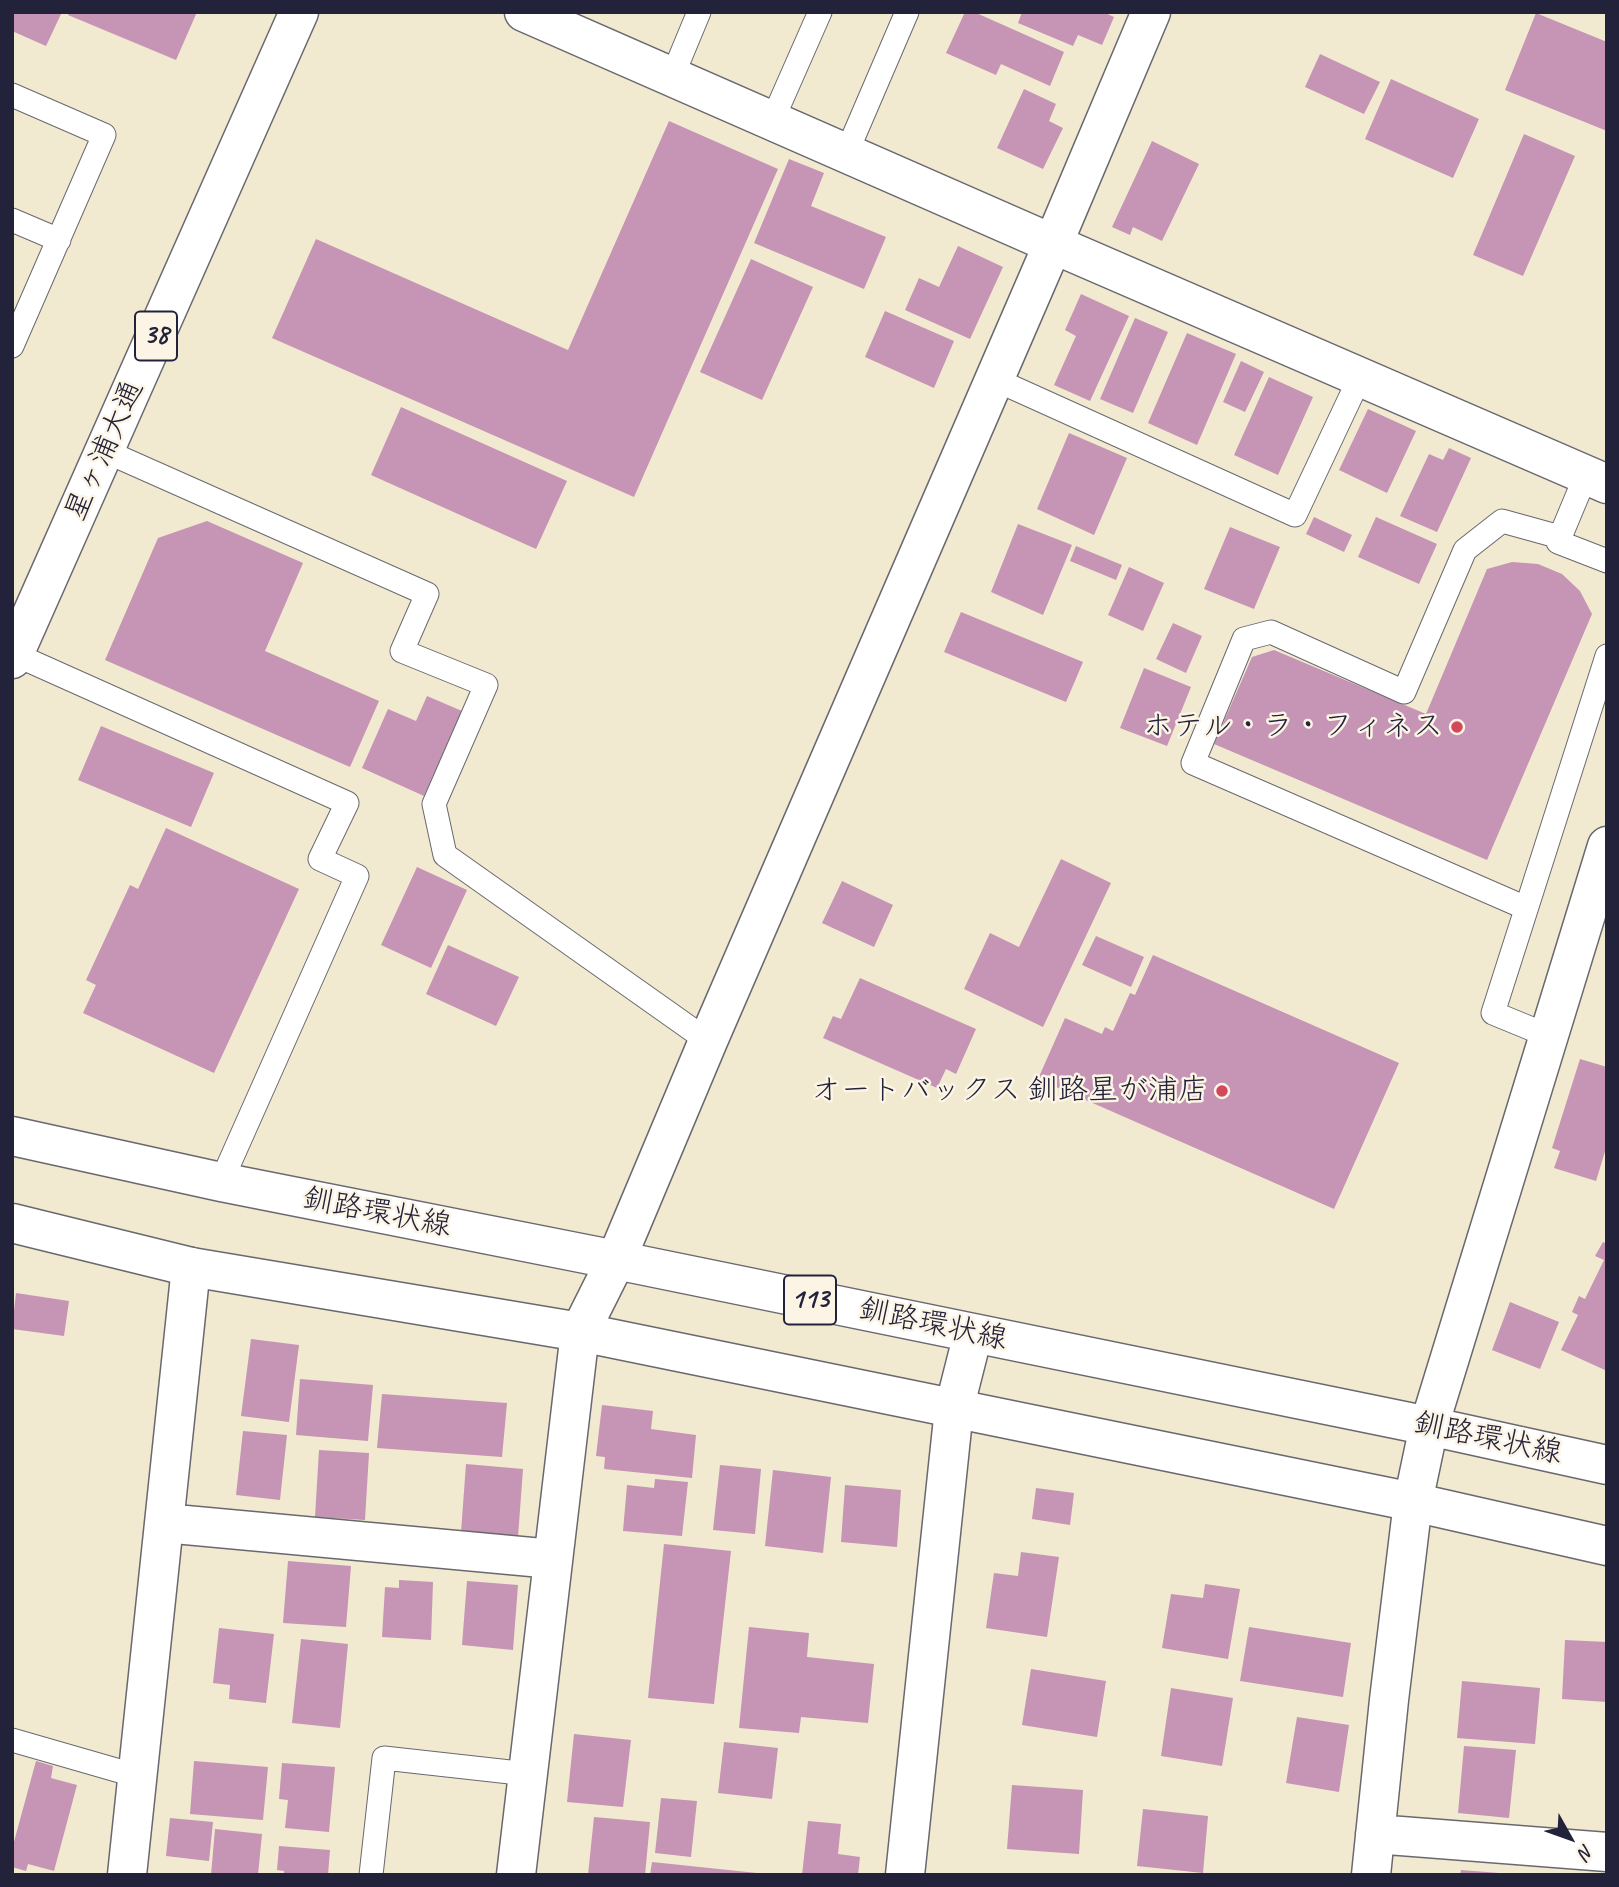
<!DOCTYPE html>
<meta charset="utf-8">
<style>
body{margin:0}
#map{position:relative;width:1619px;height:1887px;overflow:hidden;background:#f1ead0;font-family:Caveat,sans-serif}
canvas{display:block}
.frame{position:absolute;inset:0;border:14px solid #22223b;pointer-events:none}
.north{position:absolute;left:1535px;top:1803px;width:70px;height:70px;-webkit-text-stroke:5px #fcf5e5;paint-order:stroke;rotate:130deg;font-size:19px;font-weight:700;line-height:28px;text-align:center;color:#22223b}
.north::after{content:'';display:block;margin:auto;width:24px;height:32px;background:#22223b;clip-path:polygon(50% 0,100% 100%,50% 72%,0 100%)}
</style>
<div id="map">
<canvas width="1619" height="1887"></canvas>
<div class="frame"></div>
<div class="north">N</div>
</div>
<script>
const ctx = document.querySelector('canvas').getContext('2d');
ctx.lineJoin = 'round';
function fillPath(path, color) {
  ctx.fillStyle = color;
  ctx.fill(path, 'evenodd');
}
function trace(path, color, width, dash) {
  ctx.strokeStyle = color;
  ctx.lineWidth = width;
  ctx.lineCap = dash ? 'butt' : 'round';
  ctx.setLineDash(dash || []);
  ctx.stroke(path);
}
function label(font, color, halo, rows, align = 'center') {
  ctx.font = font + ' Caveat,"Klee One",sans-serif';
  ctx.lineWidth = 5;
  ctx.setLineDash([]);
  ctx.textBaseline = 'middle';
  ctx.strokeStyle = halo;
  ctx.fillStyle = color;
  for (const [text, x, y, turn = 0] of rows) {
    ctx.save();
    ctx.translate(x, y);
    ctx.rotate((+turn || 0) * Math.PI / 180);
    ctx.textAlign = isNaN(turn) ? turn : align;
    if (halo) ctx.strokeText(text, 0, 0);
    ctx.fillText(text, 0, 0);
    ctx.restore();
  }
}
const building = new Path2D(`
 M12,12h50l-16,34 -34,-15z
 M69,12h128l-21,48 -108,-45z
 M965,12h9l90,40 -14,34 -49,-22 -5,11 -50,-22z
 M1022,12h81l11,5 -12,28 -24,-10 -5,11 -55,-23z
 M1536,13l71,29v89l-102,-41z
 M1320,54l60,28 -16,32 -59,-27z
 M1391,79l88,40 -26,59 -88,-39z
 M1024,89l32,15 -7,17 14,7 -20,41 -46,-21z
 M669,121l109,48 -144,328 -362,-159 44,-99 252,111z
 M1524,134l51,22 -52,120 -50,-21z
 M1152,141l47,23 -37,77 -29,-14 -3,8 -18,-8z
 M789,159l35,14 -13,33 75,31 -22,52 -110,-46z
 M958,246l45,21 -33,72 -65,-29 14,-32 20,9z
 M751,259l62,28 -51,113 -62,-28z
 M1081,294l48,22 -39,85 -36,-16 22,-49 -11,-6z
 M885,311l69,30 -20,47 -69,-31z
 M1135,318l33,14 -35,81 -33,-14z
 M1187,333l49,21 -39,91 -49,-22z
 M1241,361l23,11 -19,40 -22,-10z
 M1269,377l44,20 -35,78 -44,-20z
 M401,407l166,74 -31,68 -165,-74z
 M1368,409l48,22 -29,62 -48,-23z
 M1069,433l58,25 -33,77 -57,-26z
 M1449,448l22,10 -34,74 -37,-16 29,-62 14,6z
 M1314,517l38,18 -8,17 -38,-18z
 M1376,517l61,27 -18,40 -61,-27z
 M207,521l96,42 -38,88 114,50 -29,66 -245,-107 53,-122z
 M1018,524l54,21 -29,70 -52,-23z
 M1230,527l50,20 -26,62 -50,-20z
 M1076,546l46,19 -6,15 -46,-19z
 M1512,562l26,2 24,10 18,17 12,23 -105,246 -273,-116 38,-87 22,-7 152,64 61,-145z
 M1129,567l35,16 -21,48 -35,-16z
 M961,612l122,50 -17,40 -122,-50z
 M1173,623l29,13 -16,37 -30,-14z
 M1144,668l47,19 -24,59 -47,-18z
 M427,696l35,15 -38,85 -62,-28 26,-59 28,12z
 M101,726l113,47 -23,54 -113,-47z
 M166,828l133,61 -85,184 -131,-60 13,-28 -10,-5 44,-95 8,4z
 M1061,859l50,24 -68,144 -79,-38 26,-56 29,14z
 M417,867l50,23 -36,78 -50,-23z
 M842,881l51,24 -19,42 -52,-24z
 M1096,936l48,21 -13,30 -49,-22z
 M448,945l71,32 -23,49 -70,-32z
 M1153,955l246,108 -65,146 -296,-130 27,-61 37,16 3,-7 8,4 17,-38 5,2z
 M860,978l116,51 -20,45 -10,-5 -9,19 -114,-50 10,-22 8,3z
 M1580,1059l27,8v78l-11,36 -42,-13 6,-17 -8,-3z
 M1603,1242l4,2v127l-46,-21 17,-35 -6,-3 7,-16 6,3 19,-39 -9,-4z
 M16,1293l53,8 -5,35 -52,-7z
 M1510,1302l49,20 -19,47 -48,-19z
 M251,1339l48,6 -10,77 -48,-6z
 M300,1379l73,6 -5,56 -72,-6z
 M382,1394l125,9 -5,54 -125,-9z
 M602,1405l51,6 -2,18 45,6 -4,43 -88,-9 1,-12 -9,-1z
 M243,1431l44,4 -7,65 -44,-5z
 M319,1450l50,3 -4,67 -50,-3z
 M466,1464l57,5 -5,68 -57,-5z
 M720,1465l41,4 -6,65 -42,-4z
 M773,1470l58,7 -8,76 -58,-7z
 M655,1479l33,3 -6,54 -59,-5 4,-46 27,3z
 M845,1485l56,5 -4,57 -56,-5z
 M1036,1488l38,5 -4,32 -38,-6z
 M664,1544l67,7 -17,153 -66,-6z
 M1021,1552l38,5 -12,80 -61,-9 8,-55 24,3z
 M288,1561l63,5 -5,61 -63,-4z
 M399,1580l34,2 -2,58 -49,-3 3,-50 14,1z
 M467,1581l51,4 -5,65 -51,-5z
 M1205,1584l35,5 -12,70 -66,-11 9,-54 32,4z
 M749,1627l60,6 -2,24 67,7 -6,59 -67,-6 -2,16 -60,-5z
 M1249,1627l102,16 -8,54 -103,-16z
 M219,1628l55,6 -8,69 -37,-4 1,-14 -17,-2z
 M301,1639l47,5 -8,84 -48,-5z
 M1565,1640l42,2v60l-45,-3z
 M1031,1669l75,12 -9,56 -75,-12z
 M1462,1681l78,7 -5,56 -78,-6z
 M1171,1688l62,10 -11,68 -61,-10z
 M1297,1717l52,8 -10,67 -53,-9z
 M574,1734l57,6 -8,67 -56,-5z
 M724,1742l54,6 -6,51 -54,-6z
 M1464,1746l52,4 -7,68 -51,-5z
 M36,1761l17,5 -2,12 26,7 -23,86 -26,-7 -2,7 -14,-4v-18z
 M194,1761l74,6 -5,53 -73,-6z
 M282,1763l53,4 -6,65 -44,-4 3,-28 -9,-1z
 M1012,1785l71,5 -4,64 -72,-5z
 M661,1798l36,3 -6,56 -36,-4z
 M1143,1809l65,7 -5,57 -66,-7z
 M594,1817l56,5 -5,53h-57z
 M170,1818l43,4 -4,39 -43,-5z
 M808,1821l33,3 -3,30 22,3 -2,18h-56z
 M215,1829l47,5 -4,41h-47z
 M279,1846l51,4 -2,25h-44v-4l-7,-1z
 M652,1862l105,11v2h-107z
 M1461,1870l38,3v2h-39z`);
const service = new Path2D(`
 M672,77l27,-65
 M12,95l92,40 -92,211
 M772,121l48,-109
 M846,154l61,-142
 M12,220l47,20
 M994,379l301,136 65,-138
 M105,451l322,143 -25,57 84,34 -52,119 11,51 263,186
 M1586,475l-28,67 49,19
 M14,654l333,149 -27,56 37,17 -136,306
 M1526,908l-333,-145 51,-124 27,-7 133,60 61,-142 37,-29 58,16
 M1549,1036l-56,-23 114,-357
 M12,1740l125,36
 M371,1875l13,-117 144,16`);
const minor = new Path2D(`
 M524,12l529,232 554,240
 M164,1523l389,36
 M1375,1834l232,18
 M127,1875l64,-608
 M516,1875l64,-543 36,-72 92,-219 345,-797 98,-232
 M905,1875l49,-466 19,-75
 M1371,1875l18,-175 24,-198 16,-76 178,-580`);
const primary = new Path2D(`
 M12,1136l209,46 395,78 813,166 178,39
 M12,1223l179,44 389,65 833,170 194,44`);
const trunk = new Path2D(`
 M12,659l287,-647`);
const markers = [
 [1457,727,7,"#d1495b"],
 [1222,1091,7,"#d1495b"]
];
const shields = [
 [156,336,42],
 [810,1300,52]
];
const shieldNames = [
 ["38",156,336],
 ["113",810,1300]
];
const streetNames = [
 ["星ヶ浦大通",105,451,-66],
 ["釧路環状線",377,1213,11],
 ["釧路環状線",933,1325,12],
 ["釧路環状線",1488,1439,12]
];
const poiNames = [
 ["ホテル・ラ・フィネス",1443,727],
 ["オートバックス 釧路星が浦店",1208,1091]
];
fillPath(building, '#c694b4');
trace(service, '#6a686f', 25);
trace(minor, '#6a686f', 41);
trace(primary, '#6a686f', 41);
trace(trunk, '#6a686f', 41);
trace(service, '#fff', 23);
trace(minor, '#fff', 38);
trace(primary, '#fff', 38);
trace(trunk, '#fff', 38);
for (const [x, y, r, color] of markers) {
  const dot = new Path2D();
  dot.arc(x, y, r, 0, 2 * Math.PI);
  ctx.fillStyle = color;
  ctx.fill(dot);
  trace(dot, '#fcf5e5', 2.5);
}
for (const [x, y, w] of shields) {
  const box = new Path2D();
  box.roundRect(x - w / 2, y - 24.5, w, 49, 5);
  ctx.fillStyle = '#fcf5e5';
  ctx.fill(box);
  trace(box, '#22223b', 2);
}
label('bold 28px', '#22223b', null, shieldNames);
label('30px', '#22223b', '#fcf5e5', streetNames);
label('30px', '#22223b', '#fcf5e5', poiNames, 'right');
</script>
